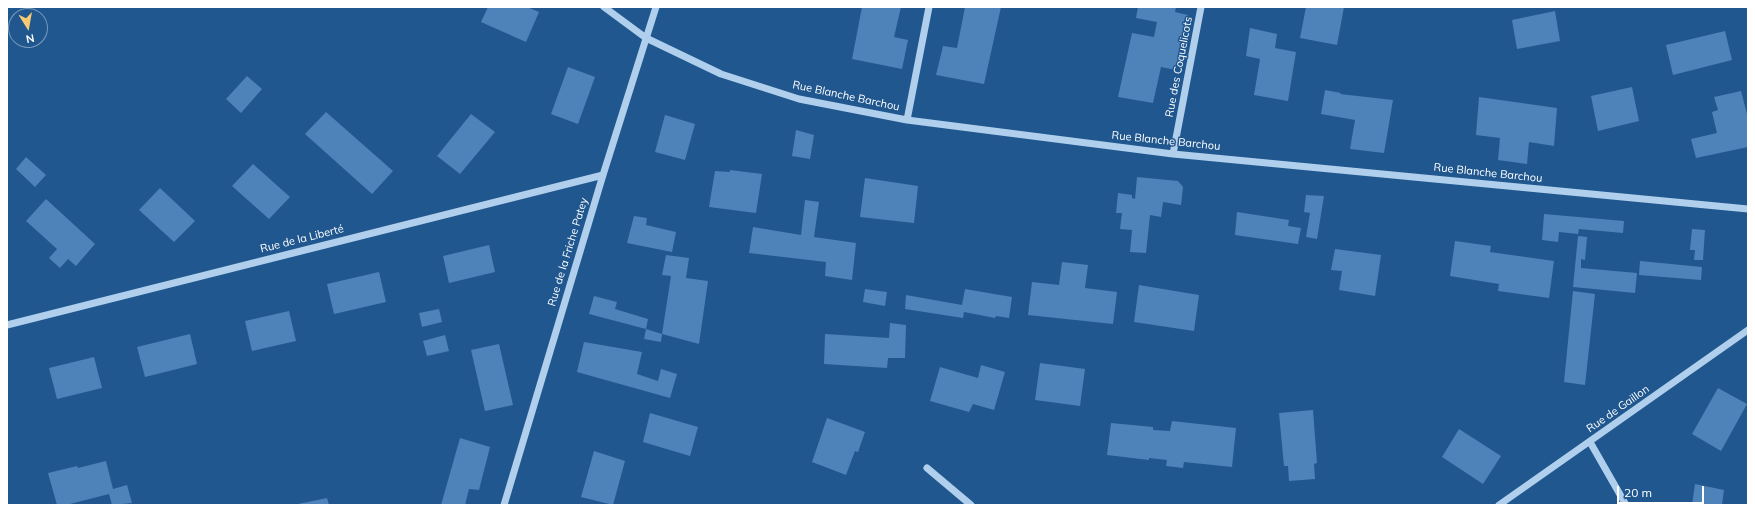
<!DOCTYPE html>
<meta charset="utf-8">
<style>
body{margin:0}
#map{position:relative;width:1755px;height:512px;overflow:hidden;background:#20578f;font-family:Mulish,sans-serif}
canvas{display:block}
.frame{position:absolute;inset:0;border:8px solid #fff;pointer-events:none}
.north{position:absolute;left:8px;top:8px;width:40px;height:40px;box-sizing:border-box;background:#20578f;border:1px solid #799abc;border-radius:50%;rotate:169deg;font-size:11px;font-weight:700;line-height:16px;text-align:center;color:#fff}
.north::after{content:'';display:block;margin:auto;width:14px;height:18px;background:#faca71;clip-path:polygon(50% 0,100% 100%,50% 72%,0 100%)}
.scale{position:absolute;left:1617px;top:486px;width:87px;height:18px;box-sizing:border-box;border:2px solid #fff;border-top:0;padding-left:5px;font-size:12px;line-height:14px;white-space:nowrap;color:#fff;-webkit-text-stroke:3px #20578f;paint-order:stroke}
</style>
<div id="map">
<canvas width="1755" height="512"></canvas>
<div class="frame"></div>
<div class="north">N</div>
<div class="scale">20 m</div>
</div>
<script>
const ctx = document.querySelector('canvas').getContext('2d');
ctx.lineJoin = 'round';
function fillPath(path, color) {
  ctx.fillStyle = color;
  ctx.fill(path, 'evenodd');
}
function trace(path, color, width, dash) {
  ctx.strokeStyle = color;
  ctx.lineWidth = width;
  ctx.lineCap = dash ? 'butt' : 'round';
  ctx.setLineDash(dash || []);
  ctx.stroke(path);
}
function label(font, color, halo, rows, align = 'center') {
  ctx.font = font + ' Mulish,sans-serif';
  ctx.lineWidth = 3;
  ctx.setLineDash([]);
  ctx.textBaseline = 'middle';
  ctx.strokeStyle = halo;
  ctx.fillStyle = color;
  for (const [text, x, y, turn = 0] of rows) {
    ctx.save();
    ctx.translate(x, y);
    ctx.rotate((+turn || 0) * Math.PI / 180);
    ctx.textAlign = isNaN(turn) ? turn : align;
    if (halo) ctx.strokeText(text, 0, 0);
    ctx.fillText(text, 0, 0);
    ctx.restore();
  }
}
const building = new Path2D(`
 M488,7h39l12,5 -13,30 -45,-20z
 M862,7h39l-7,30 14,3 -6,29 -50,-10z
 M965,7h36l-17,77 -48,-9 7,-29 14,2z
 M1138,7h38l-1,5 13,3 -12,55 -15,-3 -8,36 -35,-6 14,-64 22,4 3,-15 -21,-4z
 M1306,7h38l-7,38 -37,-7z
 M1555,11l5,30 -43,8 -5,-29z
 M1250,28l27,6 -2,14 21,4 -8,49 -34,-6 6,-36 -14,-3z
 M1725,31l7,29 -59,15 -7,-30z
 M568,67l27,10 -17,47 -27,-10z
 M247,76l15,13 -21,24 -15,-14z
 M1632,87l7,34 -41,10 -7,-35z
 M1325,90l16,3 -1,1 53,6 -9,53 -34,-4 5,-29 -34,-6z
 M1741,91l7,27v29l-52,11 -5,-19 26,-6 -5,-21 6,-2 -4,-13z
 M1479,97l78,11 -3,38 -25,-4 -2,22 -29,-4 2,-22 -24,-3z
 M326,112l67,59 -21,23 -67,-60z
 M471,114l24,18 -35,42 -23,-18z
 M665,115l30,9 -10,36 -30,-8z
 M796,130l18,5 -4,24 -18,-3z
 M26,157l20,18 -11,12 -19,-18z
 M253,164l37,33 -21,22 -37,-33z
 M730,170l32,4 -6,39 -47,-6 6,-36 15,1z
 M1137,177l41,4 5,6 -2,18 -18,-3 -2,15 -11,-2 -4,38 -16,-1 2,-22 -12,-1 2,-16h-6l2,-20 14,2v3l3,1z
 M865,178l53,8 -4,37 -54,-6z
 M160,188l35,33 -21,21 -35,-32z
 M1306,195l18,1 -7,43 -11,-2 4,-24 -6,-1z
 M46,199l49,45 -19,22 -8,-7 -8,9 -11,-10 8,-9 -31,-28z
 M805,200l14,2 -5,35 42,6 -4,37 -27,-4 1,-14 -77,-9 4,-26 48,8z
 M1237,212l52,8 -1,6 13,2 -3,16 -63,-9z
 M1544,214l80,7 -1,12 -44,-4 -1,5 -19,-2 -1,10 -16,-2z
 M634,216l13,2 -1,7 30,7 -4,20 -45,-9z
 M1692,229l13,1 -2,30h-9l1,-10h-5z
 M1578,236l9,1 -2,23 -4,-1v9l56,5 -2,20 -62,-6z
 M1455,241l36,5 -1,6 64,9 -5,37 -51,-7 1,-7 -49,-8z
 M489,245l6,27 -46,11 -6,-27z
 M1335,249l46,6 -6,41 -36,-6 3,-19 -11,-1z
 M666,255l23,3 -3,20 22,3 -9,63 -37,-10 9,-58 -9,-1z
 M1640,261l62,6 -1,13 -62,-5z
 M1062,262l26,3 -3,23 32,4 -4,32 -85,-9 4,-33 27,3z
 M379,272l7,30 -52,12 -7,-30z
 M1139,285l60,10 -5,36 -60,-9z
 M865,289l22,3 -2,14 -22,-4z
 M965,289l47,8 -3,21 -13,-2 -1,2 -31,-6 -1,6 -58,-9 1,-14 56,10z
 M1573,291l22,3 -10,91 -21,-3z
 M594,296l23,6 -2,7 33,10 -2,10 -57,-15z
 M439,309l3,13 -20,5 -3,-14z
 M289,311l7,30 -44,10 -7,-30z
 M890,323l16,2 -1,33h-17l-1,10 -63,-4 1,-30 64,4z
 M646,329l16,5 -1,8 -17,-3z
 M190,334l7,30 -52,13 -8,-30z
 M445,335l4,16 -22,5 -4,-15z
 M584,342l58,10 -5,22 21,7 3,-12 16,5 -7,24 -93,-26z
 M499,344l14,61 -28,6 -14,-61z
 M94,357l8,31 -45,11 -8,-31z
 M1040,363l45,6 -5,37 -45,-6z
 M981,365l24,7 -11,38 -21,-6 -4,8 -39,-11 10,-34 38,11z
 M1718,388l29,16 -26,47 -29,-17z
 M1313,410l4,53 -3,1 1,15 -26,2 -1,-15h-4l-5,-53z
 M650,413l48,14 -8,29 -47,-14z
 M827,418l38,14 -7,20 -3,-1 -9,24 -34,-13z
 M1172,421l64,7 -4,39 -48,-5 -1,6 -17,-2 1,-6 -18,-2v2l-42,-5 4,-32 42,4v3l17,1z
 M1459,429l42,27 -18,28 -41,-27z
 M460,438l30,9 -11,43 -10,-1 -4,16h-24z
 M594,451l31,10 -12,44 -32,-8z
 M106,461l7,28 14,-4 5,18 -20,2 -3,-11 -43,11h-9l-9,-32 29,-7 1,2z
 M1695,484l29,6 -2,15h-30z
 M327,498l2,7h-31v-1z`);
const minor = new Path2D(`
 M604,7l42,31 75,36 78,25 108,21 266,34 575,55
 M907,120l22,-113
 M1173,154l28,-147
 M7,325l596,-150
 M1590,442l36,63
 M927,468l44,37
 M504,505l99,-330 53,-168
 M1499,505l249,-175`);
const streetNames = [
 ["Rue des Coquelicots",1179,67,-79],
 ["Rue Blanche Barchou",846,96,12],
 ["Rue Blanche Barchou",1166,141,6],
 ["Rue Blanche Barchou",1488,173,6],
 ["Rue de la Liberté",302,239,-14],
 ["Rue de la Friche Patey",568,252,-73],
 ["Rue de Gaillon",1618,409,-35]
];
fillPath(building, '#4d83b8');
trace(minor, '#b0cfed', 7);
label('11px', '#fff', '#20578f', streetNames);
</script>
